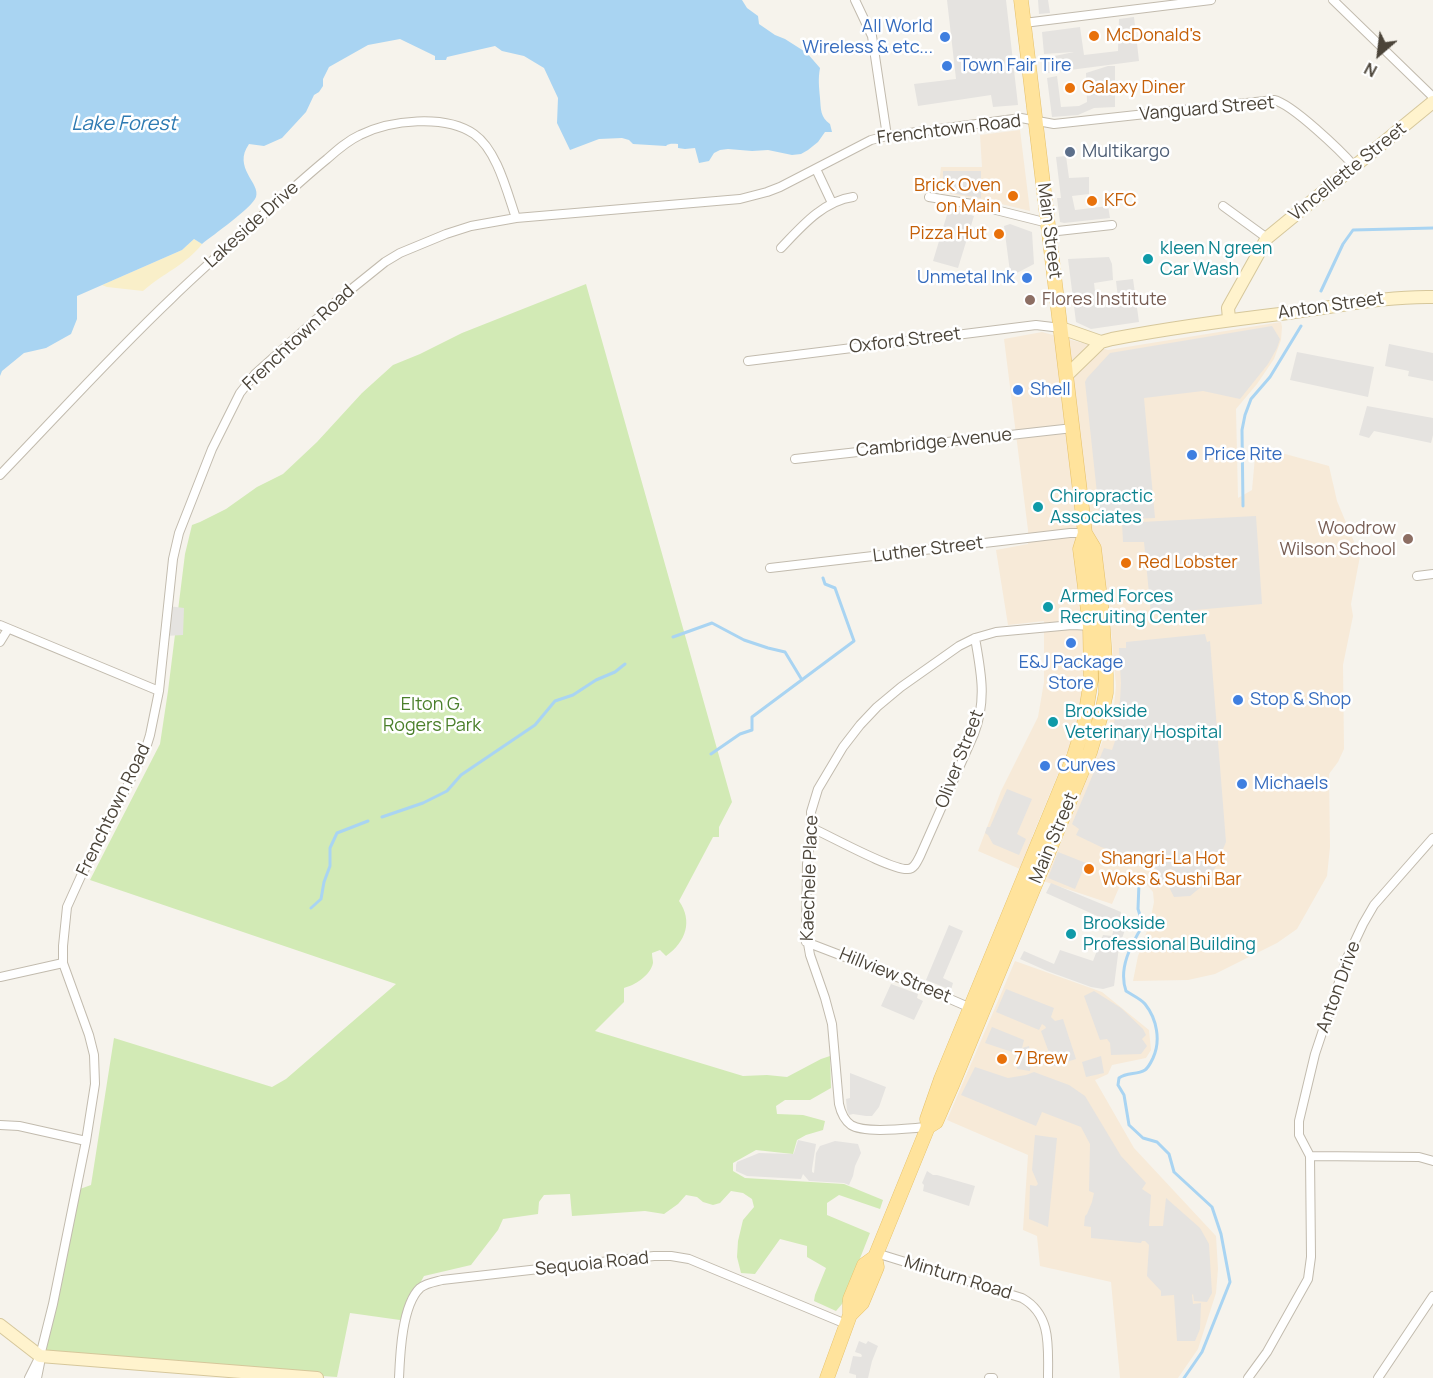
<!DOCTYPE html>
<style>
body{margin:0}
#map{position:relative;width:1433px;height:1378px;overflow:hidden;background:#f6f3ec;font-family:Manrope,sans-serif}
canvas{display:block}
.north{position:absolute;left:1349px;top:24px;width:60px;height:60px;-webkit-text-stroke:4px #fff;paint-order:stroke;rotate:208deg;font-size:16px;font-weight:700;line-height:24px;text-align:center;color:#4b4439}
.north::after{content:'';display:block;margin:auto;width:21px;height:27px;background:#4b4439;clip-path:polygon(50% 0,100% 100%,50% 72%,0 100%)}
</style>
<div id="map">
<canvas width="1433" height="1378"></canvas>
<div class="north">N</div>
</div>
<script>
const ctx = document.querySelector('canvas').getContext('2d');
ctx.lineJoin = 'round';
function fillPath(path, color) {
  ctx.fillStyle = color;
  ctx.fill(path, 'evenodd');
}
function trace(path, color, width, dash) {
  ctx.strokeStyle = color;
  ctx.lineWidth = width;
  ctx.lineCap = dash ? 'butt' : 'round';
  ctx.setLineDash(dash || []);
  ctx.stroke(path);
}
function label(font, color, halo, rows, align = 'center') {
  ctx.font = font + ' Manrope,sans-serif';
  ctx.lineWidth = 5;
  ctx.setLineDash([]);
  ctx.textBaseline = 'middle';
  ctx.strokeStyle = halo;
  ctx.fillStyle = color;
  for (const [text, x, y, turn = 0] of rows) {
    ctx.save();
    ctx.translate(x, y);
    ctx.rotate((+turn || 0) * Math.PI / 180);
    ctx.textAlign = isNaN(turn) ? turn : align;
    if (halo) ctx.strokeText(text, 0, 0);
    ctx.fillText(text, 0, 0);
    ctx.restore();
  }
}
const commercial = new Path2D(`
 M1020,130l10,81 -41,-10 -51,-9 3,-25h41l-2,-32z
 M1281,322l1,5 -1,13 -7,19 -17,25 -21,25 2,89 14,-8 4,-44 73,20 8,35 23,55 -9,48 2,12 -10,49 1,84 -6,13 -9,12 1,73 -3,29 -30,53 -20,14 -62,31 -27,6 -55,1 5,-25 12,-34 4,-20 -1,-10 -6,-7 -23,-9 -12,28 -69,-23 -23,-12 -42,-18 23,-60 37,-74 6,-35v-61l-36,4 -12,-75 32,-6v-14l-24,-191 38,-7 66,18zM1082,613l28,6 6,67 -2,20 -6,22 -50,122 -26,-13 38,-92 10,-33 6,-58z
 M1015,961l87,31 47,38 2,20 -5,8 -34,7 -4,9 -13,6 39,68 82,88 2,33 -2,24 -18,56 -20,29h-58l-9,-96 -71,-16 -3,-30 -14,-6 5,-75 -81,-35z`);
const green = new Path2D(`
 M586,284l146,518 -13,25v10h-6l-34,64c14,20 7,41 -13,55l-6,-6 -8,3c0,4 1,7 1,10 -3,13 -18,22 -29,25v14l-29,29 148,45 24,-1 20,2 34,-18 9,-3 1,32 -21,12h-25l-9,6 1,8 26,1 22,6 -2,9 -17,5 -9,5 -4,14 -37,-4 -23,13v8l12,7 99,6 39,16 -3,9 -41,-14 -12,8v12l43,18 -28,71 -6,7 -22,-10 1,-6 11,-27 -19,-11v-11l-27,-7 -25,35 -14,-1 -4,-16 1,-16 5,-21 11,-13 -2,-8 -9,-6 -12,-2 -11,12 -7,2 -10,-3 -6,-5 -11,-2 -8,9 -14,10 -19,-3 -73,5 -2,-22 -26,1 -5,7 -1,12 -35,5 -5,11 -27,35 -47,11 -24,44 -50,-7 -13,64 -240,-16 -53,-6 18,-73 18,-93 11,-4 23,-147 158,49 14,-8 110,-95 -306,-104 70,-136 8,-53 17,-137 7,-29 8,-3 26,-13 31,-22 26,-13 34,-32 45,-49 31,-28 27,-11 42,-21z`);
const sand = new Path2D(`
 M194,239l8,5c-15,20 -40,30 -59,47l-36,-4 -5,-2 80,-35z`);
const parking = new Path2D(`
 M947,0h59l12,105 -25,2 -2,-12 -73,11 -4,-22 42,-5z
 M1038,0h10l2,13 -11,1z
 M1134,17l5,44 -92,12 -2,-15 29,-6 -30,2 -2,-22 38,-5 4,28 34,-4 1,-32z
 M1108,66h7v41l-21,1 -16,7 -26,2 -5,-39 10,-2 4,31 18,-1 8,-4 -1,-29z
 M1066,156l3,22 20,-1v17l-17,2 3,14 33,-4 2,12 -46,5 -4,-1 -3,-24h4l-5,-41z
 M943,171h38v27l-38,-6z
 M949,208l25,8 -16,52 -25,-7z
 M1010,224l22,8 2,32 -19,10 -2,-3 -3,1 -6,-46z
 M1109,257l3,7 1,16 -19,3 3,25 22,-2 -3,-25 17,-2 6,43 -48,7 -15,-7 -8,-63z
 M1272,326l8,13 -3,9 -9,16 -28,35 -37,-8 -59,7 11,120 -48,2 -2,-8h-6l-14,-130 2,-4 23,-25z
 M1389,344l44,9v28l-25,-5 1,-5 -24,-5z
 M1297,352l77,15 -6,30 -78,-17z
 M1367,406l66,12v17l-2,8 -57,-12 -5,7 -10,-3z
 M1256,516l6,88 -111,10 -7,-72h-21l-1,-19z
 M168,606l16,2 -1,27 -18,1z
 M1205,634l2,8 3,-1 16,201 -11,26 -13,18 -12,10 -16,1 -5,-10 -13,-14 -1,-7h-6l-1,-7 -11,1 -36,-13 -25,-12 3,-6 -7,-5 32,-76 8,2 5,-15v-2l-5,-3 8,-29 1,-18 -2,-35h7v-6z
 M1007,789l25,10 -15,35 9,5 -7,16 -26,-11 -5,-9 -3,-2 2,-6h3z
 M1058,852l28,11 -11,26 -27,-11z
 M1051,883l70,29 -1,8 7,4 -8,23 -5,39 -11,3 -12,-2 -44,-16 -27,-12 4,-8 30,13 6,-14 33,11 10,-26 9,1 3,-12 -69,-31z
 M949,925l14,6 -20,47 10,5 -2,7 -25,-10z
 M891,984l27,10 -1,4 6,3 -9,19 -33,-14z
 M1006,989l48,19 -3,9 4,4 8,-2 13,40 -22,7 -13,-35 5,-3 -1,-2 -3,-2 -3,6 -43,-18z
 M1094,991l27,17 22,21 3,6 -4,4 5,7 -6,8 -30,1 -1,-12 -3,-4 -7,1 -16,-44z
 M992,1027l32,13 -2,8 7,-2 2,12 -1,13 -13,-2 -2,-16 -30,-10z
 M1101,1056l3,17 -18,4 -4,-15z
 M975,1067l33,11 18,-3 8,-3 35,13 16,11 36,60 25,27 -4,6 9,6 -2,31h14l3,-28 34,30 9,16 3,49 -5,9 -13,-1 -1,-7 -1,1 1,9 8,-1 -1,26 -5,12h-18l-3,-46 -13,1v-5l-14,-15 2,-31 -4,-4h-3l-1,2 -50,-5v-11l-7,-1 1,-10 2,-2 5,-12 2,-9 -5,-2 1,-47 -9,-17 -39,-15 -6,14 -75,-31z
 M850,1073l36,14 -7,20 -7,9h-6l-13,-2 -4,1 -2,-5 -1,-11 4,-1z
 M1035,1135l22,3 -9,89 -19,-8 1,-34 6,1 2,-2 -6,-14z
 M798,1140l18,4 -4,25v3l2,1 2,-20 4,-7 15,-5 23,3 3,9 -6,13 -2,10 -4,9 -5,-2 -35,-2 -6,-7 -2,5 -54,-3 -11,-5v-6l1,-3 22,-9 34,1 1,-1z
 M927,1171l6,4h4l38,11 -6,20 -46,-15 1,-6 -2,-2z
 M859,1341l7,3 2,-3 10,5 -6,15 -4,17h-12v-3l-7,-2 4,-17 8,1 1,-1 -1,-2 -6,-2z`);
const water = new Path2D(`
 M0,0h742l5,8 11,8 1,8 16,11 10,4 22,14 13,15c-2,11 -1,18 0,30 1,11 0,19 10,26l2,8h-7l-7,10 -10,8 -7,4 -9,1 -24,-5 -16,1 -24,-2 -8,1 -6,3 -5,8 -10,2 -4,-15 -10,1 -7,-1v-4c-4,0 -9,-1 -12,2l-33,-2 -4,-4 -7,-2 -23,1 -29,11 -13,-27 1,-25 -14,-30 -20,-12 -22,-5 -7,-5 -48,11 -1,3h-11v-4l-35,-17 -32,6 -39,22 -6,12v7l-4,6 -5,3 -8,17 -24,26 -18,8 -15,-2c-17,24 12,39 7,53 -4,11 -43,38 -54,47l-8,-5 -12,11 -105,46v23l-6,15 -25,14 -22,5 -22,18 -2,5z`);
const stream = new Path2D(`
 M1321,291l22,-47 10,-14 80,-2
 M1243,506l-1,-76 3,-15 6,-16 19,-22 31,-51
 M673,637l39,-14 32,17 24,8 17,4 17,28
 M711,754l29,-20 12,-4v-13l102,-76 -19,-53 -10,-4 -2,-6
 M382,817l41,-14 24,-12 14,-16 74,-50 20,-24 18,-6 23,-15 19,-8 10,-8
 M1139,883l-1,26 5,16c-12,20 -25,43 -17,66 6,4 15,8 19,13 12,15 16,37 8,54 -2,4 -4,9 -8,12 -8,5 -18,2 -26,8l-1,7 6,10 5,30 14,13 14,4 12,12 5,18 38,35 9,27 9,48 -28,70 -18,26
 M311,908l10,-9 3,-17 6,-16v-18l7,-15 31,-12`);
const street = new Path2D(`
 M855,0l17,36 15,100
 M1333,0l100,97
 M1024,23l187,-23
 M816,169l16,34
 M929,197l43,7 76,19
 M1223,206l44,32
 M1049,232l63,-7
 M781,248c20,-21 42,-47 72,-51
 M748,361l288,-36 25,3
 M795,459l278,-31
 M0,475c57,-59 112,-120 171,-176 31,-30 63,-58 94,-86 21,-18 41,-37 62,-54 10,-9 20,-18 33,-24 30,-15 85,-21 114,-1 23,16 33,58 42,84
 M770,568l300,-35h15
 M1417,576l16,-2
 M0,625l159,66
 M0,642l8,-13
 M812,828c18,8 81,43 96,41 6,0 9,-7 12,-13l54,-122c13,-34 7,-62 1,-96
 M806,942l112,43 55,24
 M0,977l63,-14
 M0,1125l19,1 67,15
 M928,1127c-18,1 -63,7 -77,-2 -7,-5 -10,-12 -12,-21l-7,-80 -7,-26 -15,-43 -4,-23 1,-68 5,-36 -1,-16 7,-23 25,-42 17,-22 17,-18 24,-20 58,-41 16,-8 21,-6 76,-7 21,1
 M1310,1156l109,1 14,4
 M876,1253l146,45c30,17 26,49 26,80
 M29,1378l11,-22 13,-52 33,-163 9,-57 -1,-29 -5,-20 -26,-72v-17l4,-39 14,-31 27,-51 38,-77 4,-13 9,-44 14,-132 6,-26 33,-84 28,-56 15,-19 84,-75 46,-37 15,-9 46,-19 25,-8 45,-8 224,-19 27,-7 13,-5 91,-47 16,-4 134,-18 33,6 220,-24c18,4 67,51 80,66
 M37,1378l3,-15
 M399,1378c1,-24 3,-73 21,-90 6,-5 14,-6 22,-8l212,-24h17l18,3 157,65
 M989,1378h4
 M1248,1378l19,-26 41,-73 3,-22 -1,-101 -11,-21v-14l16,-67 32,-96 16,-34 11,-19 59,-67
 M1378,1378l55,-82`);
const secondary = new Path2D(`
 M1229,319l-1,-11 39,-70 166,-136
 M1061,328l40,14
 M1067,375l34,-33 11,-3c58,-11 117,-19 176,-26 49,-6 96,-17 145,-16
 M0,1325l40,31 277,22`);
const primary = new Path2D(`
 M928,1127l8,-5 17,-39 137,-331 12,-40 4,-19v-18l-4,-61 -8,-66 -9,-15 -64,-533
 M850,1315v-16l14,-34 11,-8 53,-130 -1,-8 14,-40 133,-323 10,-32 7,-44 -1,-54 -10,-77 5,-16
 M827,1378l23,-63 12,-12 15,-36 -2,-10`);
const markers = [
 [1094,36,6,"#e8710a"],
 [945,37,6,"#3f7fe0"],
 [947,66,6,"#3f7fe0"],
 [1070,88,6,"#e8710a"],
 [1070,152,6,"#5c6f8a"],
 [1013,196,6,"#e8710a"],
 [1092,201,6,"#e8710a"],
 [999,234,6,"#e8710a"],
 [1148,259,6,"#0f9aa8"],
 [1027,278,6,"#3f7fe0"],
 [1030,300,6,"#8d6e63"],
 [1018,390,6,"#3f7fe0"],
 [1192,455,6,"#3f7fe0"],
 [1038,507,6,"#0f9aa8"],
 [1408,539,6,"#8d6e63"],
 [1126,563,6,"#e8710a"],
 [1048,607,6,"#0f9aa8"],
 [1071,643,6,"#3f7fe0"],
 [1238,700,6,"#3f7fe0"],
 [1053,722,6,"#0f9aa8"],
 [1045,766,6,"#3f7fe0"],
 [1242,784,6,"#3f7fe0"],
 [1089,869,6,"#e8710a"],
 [1071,934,6,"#0f9aa8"],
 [1002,1059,6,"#e8710a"]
];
const shopNames = [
 ["All World",933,27,"right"],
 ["Wireless & etc...",933,48,"right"],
 ["Town Fair Tire",959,66],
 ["Unmetal Ink",1015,278,"right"],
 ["Shell",1030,390],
 ["Price Rite",1204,455],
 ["E&J Package",1071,663,"center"],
 ["Store",1071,684,"center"],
 ["Stop & Shop",1250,700],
 ["Curves",1057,766],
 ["Michaels",1254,784]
];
const foodNames = [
 ["McDonald's",1106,36],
 ["Galaxy Diner",1082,88],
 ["Brick Oven",1001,186,"right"],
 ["on Main",1001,207,"right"],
 ["KFC",1104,201],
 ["Pizza Hut",987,234,"right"],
 ["Red Lobster",1138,563],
 ["Shangri-La Hot",1101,859],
 ["Woks & Sushi Bar",1101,880],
 ["7 Brew",1014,1059]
];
const streetNames = [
 ["Vanguard Street",1207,109,-5],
 ["Frenchtown Road",949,130,-7],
 ["Vincellette Street",1348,172,-39],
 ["Lakeside Drive",252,225,-42],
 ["Main Street",1049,231,83],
 ["Anton Street",1331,306,-8],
 ["Frenchtown Road",299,338,-43],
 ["Oxford Street",905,341,-7],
 ["Cambridge Avenue",934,443,-6],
 ["Luther Street",928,550,-7],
 ["Oliver Street",960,759,-69],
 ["Frenchtown Road",114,810,-64],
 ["Main Street",1054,838,-67],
 ["Kaechele Place",810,878,-88],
 ["Hillview Street",895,976,22],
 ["Anton Drive",1339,987,-70],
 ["Sequoia Road",592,1264,-6],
 ["Minturn Road",958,1278,17]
];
const serviceNames = [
 ["Multikargo",1082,152]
];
const cultureNames = [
 ["kleen N green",1160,249],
 ["Car Wash",1160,270],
 ["Chiropractic",1050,497],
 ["Associates",1050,518],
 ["Armed Forces",1060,597],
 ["Recruiting Center",1060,618],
 ["Brookside",1065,712],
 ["Veterinary Hospital",1065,733],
 ["Brookside",1083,924],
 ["Professional Building",1083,945]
];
const educationNames = [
 ["Flores Institute",1042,300],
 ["Woodrow",1396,529,"right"],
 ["Wilson School",1396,550,"right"]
];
const parkNames = [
 ["Elton G.",432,705],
 ["Rogers Park",432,726]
];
const waterNames = [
 ["Lake Forest",124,124]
];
fillPath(commercial, '#f7ead8');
fillPath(green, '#d2eab5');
fillPath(sand, '#f9efc9');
fillPath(parking, '#e5e3e0');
fillPath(water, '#a9d4f2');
trace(stream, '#a9d4f2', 3);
trace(street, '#c2bbae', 10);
trace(secondary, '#d6c79b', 14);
trace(primary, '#e6c16a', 15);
trace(street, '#fff', 8);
trace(secondary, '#fff3cd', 12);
trace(primary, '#ffe39c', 14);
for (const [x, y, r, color] of markers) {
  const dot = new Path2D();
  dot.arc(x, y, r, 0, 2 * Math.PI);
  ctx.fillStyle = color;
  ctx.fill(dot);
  trace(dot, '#fff', 2);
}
label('18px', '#366cbe', '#fff', shopNames, 'left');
label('18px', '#c56008', '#fff', foodNames, 'left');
label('18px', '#4b4439', '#fff', streetNames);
label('18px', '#4e5e75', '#fff', serviceNames, 'left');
label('18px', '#0d838f', '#fff', cultureNames, 'left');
label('18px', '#785e54', '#fff', educationNames, 'left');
label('18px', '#4a7f2a', '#fff', parkNames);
label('italic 20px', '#2e7ab2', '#fff', waterNames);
</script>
